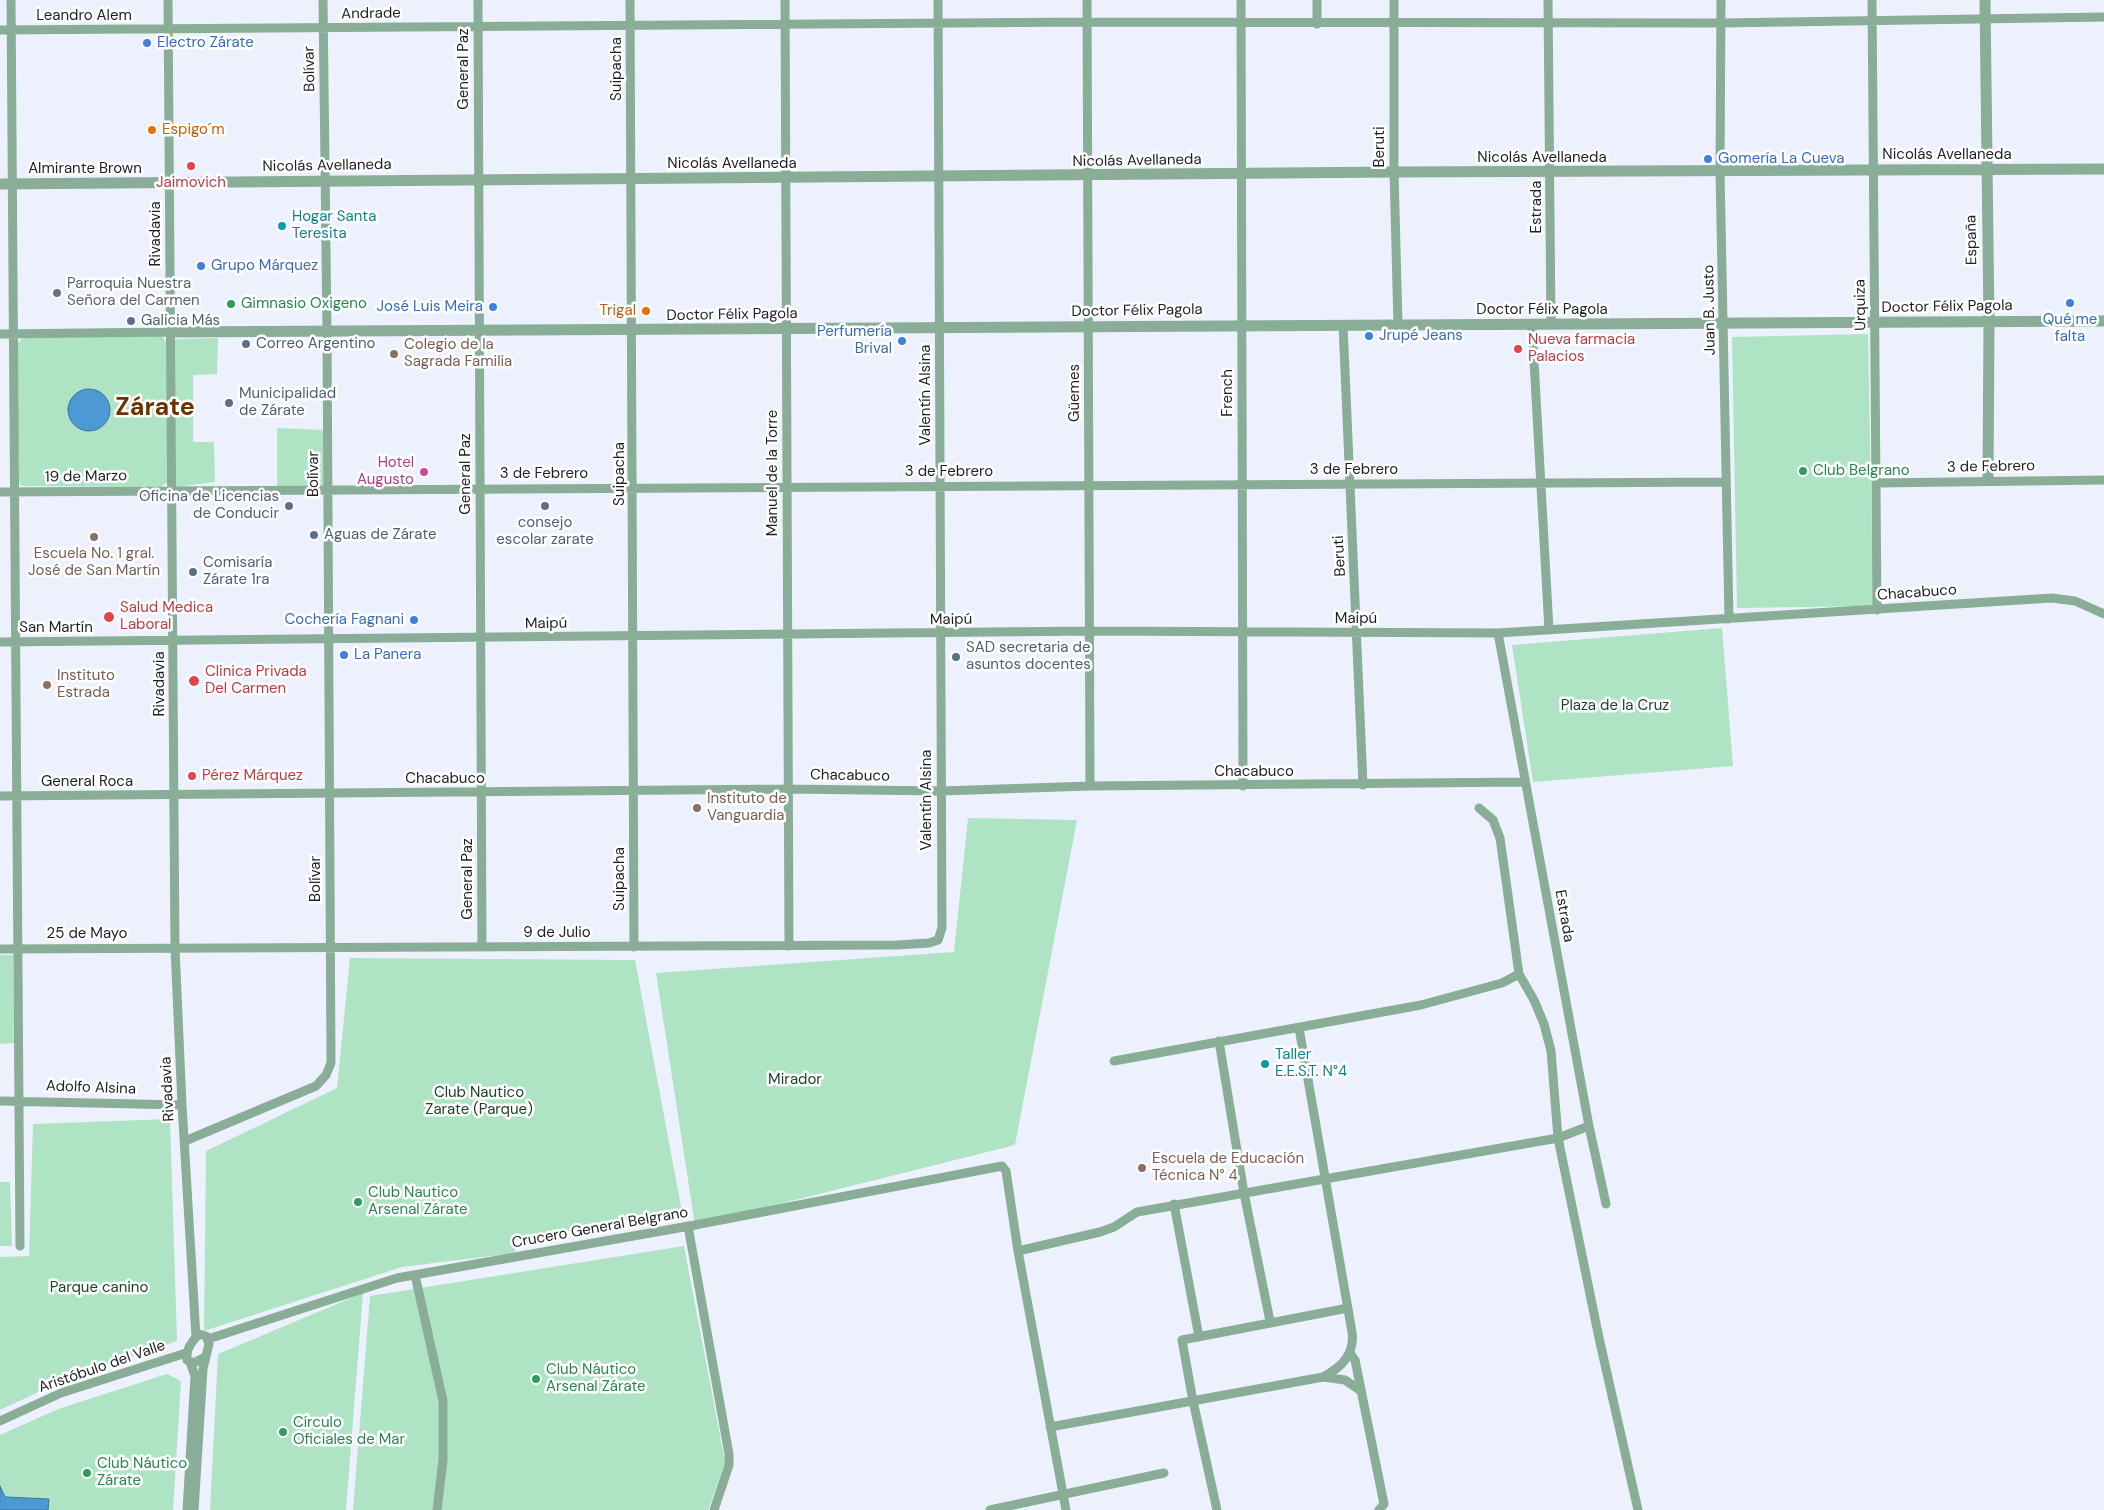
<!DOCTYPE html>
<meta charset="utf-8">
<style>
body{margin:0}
canvas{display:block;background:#edf1fd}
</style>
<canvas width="2104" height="1510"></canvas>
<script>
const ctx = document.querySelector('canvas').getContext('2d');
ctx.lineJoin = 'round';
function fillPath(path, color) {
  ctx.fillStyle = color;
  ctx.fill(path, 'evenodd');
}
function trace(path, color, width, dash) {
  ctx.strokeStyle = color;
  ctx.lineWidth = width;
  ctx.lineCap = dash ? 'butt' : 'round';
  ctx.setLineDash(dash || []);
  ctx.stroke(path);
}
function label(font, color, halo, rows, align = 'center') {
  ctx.font = font + ' "DM Sans",sans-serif';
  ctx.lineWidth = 5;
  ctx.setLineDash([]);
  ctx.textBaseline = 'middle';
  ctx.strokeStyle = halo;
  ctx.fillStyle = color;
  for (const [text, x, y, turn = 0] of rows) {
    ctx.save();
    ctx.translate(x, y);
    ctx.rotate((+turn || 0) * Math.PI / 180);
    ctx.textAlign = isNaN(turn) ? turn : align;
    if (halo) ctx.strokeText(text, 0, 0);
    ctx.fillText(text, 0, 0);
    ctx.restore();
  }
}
const green = new Path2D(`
 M1868,334l5,272 -136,2 -5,-271z
 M162,336l4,6 3,139 -8,6 -140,-1 -2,-5 -3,-136 8,-8z
 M218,338l-1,36 -24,1v67h21l1,40 -39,5 -2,-148z
 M277,428l48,2v57h-48z
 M1722,628l11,138 -200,16 -21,-137z
 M968,818l109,2 -62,325 -320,80 -39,-252 298,-21z
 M0,955h13l1,88 -14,1z
 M350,958l285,2 47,252 -168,28 1,13 -113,14 -198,64 2,-180 131,-63z
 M170,1119l7,222 -123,44 -54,25v-153l29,-1 4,-132z
 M0,1182h10l2,64h-12z
 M684,1246l41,216 -17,48h-355l17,-214z
 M363,1293l-17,217h-136l8,-156z
 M167,1374l14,7 -8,129h-173v-75l58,-26z`);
const water = new Path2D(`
 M68 410a21 21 0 1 1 42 0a21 21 0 1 1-42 0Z
 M0,1486l5,11 44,2 -1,11h-48z`);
const minor = new Path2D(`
 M11,0l9,1246
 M168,0l7,948 7,157 14,232
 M478,0l4,947
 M630,0l4,947
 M785,0l4,946
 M1087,0l3,786
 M1241,0l2,786
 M1394,0v172l4,153
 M1548,0l3,325
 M1721,0l-1,172 9,447
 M1872,0l5,610
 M1317,24v-24
 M0,30l1087,-8 634,1 383,-6
 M1343,325l20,460
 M1532,325l17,305
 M0,334l170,-2
 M1877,483l227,-3
 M0,492l1725,-10
 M1498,633l91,493 17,78
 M0,642l1090,-11 408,2 554,-35 23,3 29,13
 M0,796l788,-7 153,2 149,-5 435,-4
 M1479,808l14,12 7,18 19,136 15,26 10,24 7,27 7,87 41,200 39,172
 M0,949l897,-4 32,-2 9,-3 4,-12 -4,-928
 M1219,1041l25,152 26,128
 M1114,1061l307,-56 81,-22 17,-9
 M0,1101l182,4
 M185,1141l131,-55 10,-11 5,-12 -4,-730 -4,-333
 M1174,1204l25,133
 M688,1226l41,228v11l-15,45
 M1018,1251l82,-19 14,-5 23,-15 421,-74 31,-12
 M415,1275l28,126v59l-6,50
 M208,1339l189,-61 298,-53 307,-59 4,5 12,80 48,259
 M1350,1353l5,7 29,144 -5,6
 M1323,1377l22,3 16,11
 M0,1421l61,-28 125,-40
 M1050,1427l273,-50c19,-10 32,-23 29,-45l-53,-304
 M187,1510l8,-134 -5,-14
 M194,1510l9,-141 6,-25 -3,-8 -7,-2c-7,7 -14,16 -12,26l7,3 11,-6
 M990,1510l174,-37
 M1217,1510l-24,-109 -11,-61 166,-32`);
const tertiary = new Path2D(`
 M1985,0l4,322 -1,158
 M0,184l1394,-12 710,-3
 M170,332l1934,-11`);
const markers = [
 [147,43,5,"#3f7fe0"],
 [152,130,5,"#e8710a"],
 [1708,159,5,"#3f7fe0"],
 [191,166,5,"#e0444e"],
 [282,226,5,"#0f9aa8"],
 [201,266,5,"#3f7fe0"],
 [57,293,5,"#6b7280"],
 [2070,303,5,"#3f7fe0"],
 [231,304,5,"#2e9e5b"],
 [493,307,5,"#3f7fe0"],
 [646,311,5,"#e8710a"],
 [131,321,5,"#5c6f8a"],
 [1369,336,5,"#3f7fe0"],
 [902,341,5,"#3f7fe0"],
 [246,344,5,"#5c6f8a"],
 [1518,349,5,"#e0444e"],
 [394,354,5,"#8d6e63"],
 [229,403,5,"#5c6f8a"],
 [1803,471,5,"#2e9e5b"],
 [424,472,5,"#d1479c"],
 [289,506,5,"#5c6f8a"],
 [545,506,5,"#5c6f8a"],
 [314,535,5,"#5c6f8a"],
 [94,537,5,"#8d6e63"],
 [193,572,5,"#5c6f8a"],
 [109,617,6,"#e0444e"],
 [414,620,5,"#3f7fe0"],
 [344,655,5,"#3f7fe0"],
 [956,657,5,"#5c6f8a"],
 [194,681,6,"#e0444e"],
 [47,685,5,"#8d6e63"],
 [192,776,5,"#e0444e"],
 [697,808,5,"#8d6e63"],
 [1265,1064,5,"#0f9aa8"],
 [1142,1168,5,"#8d6e63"],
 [358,1202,5,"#2e9e5b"],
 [536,1379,5,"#2e9e5b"],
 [283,1432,5,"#2e9e5b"],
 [87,1473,5,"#2e9e5b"]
];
const streetNames = [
 ["Andrade",371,14,-1],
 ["Leandro Alem",84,16],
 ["Bolívar",310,69,-91],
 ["General Paz",464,69,-90],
 ["Suipacha",617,69,-90],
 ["Beruti",1380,147,-90],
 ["Nicolás Avellaneda",1947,155],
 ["Nicolás Avellaneda",1542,158],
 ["Nicolás Avellaneda",1137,161,-1],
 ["Nicolás Avellaneda",732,164],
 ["Nicolás Avellaneda",327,166,-1],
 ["Almirante Brown",85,169],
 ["Estrada",1537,207,-90],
 ["Rivadavia",156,234,-90],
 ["España",1972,240,-91],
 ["Urquiza",1861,305,-91],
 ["Doctor Félix Pagola",1947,307,-1],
 ["Doctor Félix Pagola",1542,310],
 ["Juan B. Justo",1710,310,-91],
 ["Doctor Félix Pagola",1137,311,-1],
 ["Doctor Félix Pagola",732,315,-1],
 ["Güemes",1075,393,-90],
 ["French",1228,393,-90],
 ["Valentín Alsina",926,395,-90],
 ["3 de Febrero",1991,467,-1],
 ["3 de Febrero",1354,470],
 ["3 de Febrero",949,472],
 ["Manuel de la Torre",773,473,-90],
 ["Bolívar",314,474,-90],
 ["General Paz",466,474,-90],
 ["3 de Febrero",544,474],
 ["Suipacha",620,474,-90],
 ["19 de Marzo",86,477,-1],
 ["Beruti",1340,556,-93],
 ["Chacabuco",1917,593,-4],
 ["Maipú",1356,619],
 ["Maipú",951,620,-1],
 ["Maipú",546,624,-1],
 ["San Martín",56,628],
 ["Rivadavia",160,684,-90],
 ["Chacabuco",1254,772],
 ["Chacabuco",850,776,1],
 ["Chacabuco",445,779],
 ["General Roca",87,782],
 ["Valentín Alsina",927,800,-90],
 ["Bolívar",316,879,-90],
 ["General Paz",468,879,-90],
 ["Suipacha",620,879,-90],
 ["Estrada",1564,916,80],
 ["9 de Julio",557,933],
 ["25 de Mayo",87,934],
 ["Adolfo Alsina",91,1088,2],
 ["Rivadavia",168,1089,-93],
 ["Crucero General Belgrano",600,1228,-10],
 ["Aristóbulo del Valle",102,1367,-19]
];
const shopNames = [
 ["Electro Zárate",157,43],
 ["Gomería La Cueva",1718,159],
 ["Grupo Márquez",211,266],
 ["José Luis Meira",483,307,"right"],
 ["Qué me",2070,320,"center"],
 ["falta",2070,337,"center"],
 ["Perfumería",892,332,"right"],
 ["Brival",892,349,"right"],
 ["Jrupé Jeans",1379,336],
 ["Cochería Fagnani",404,620,"right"],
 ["La Panera",354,655]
];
const foodNames = [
 ["Espigo´m",162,130],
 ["Trigal",636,311,"right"]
];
const healthNames = [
 ["Jaimovich",191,183,"center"],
 ["Nueva farmacia",1528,340],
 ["Palacios",1528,357],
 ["Salud Medica",120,608],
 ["Laboral",120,625],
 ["Clinica Privada",205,672],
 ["Del Carmen",205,689],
 ["Pérez Márquez",202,776]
];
const cultureNames = [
 ["Hogar Santa",292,217],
 ["Teresita",292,234],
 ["Taller",1275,1055],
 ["E.E.S.T. N°4",1275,1072]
];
const worshipNames = [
 ["Parroquia Nuestra",67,284],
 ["Señora del Carmen",67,301]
];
const leisureNames = [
 ["Gimnasio Oxigeno",241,304],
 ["Club Belgrano",1813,471],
 ["Club Nautico",368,1193],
 ["Arsenal Zárate",368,1210],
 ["Club Náutico",546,1370],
 ["Arsenal Zárate",546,1387],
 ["Círculo",293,1423],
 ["Oficiales de Mar",293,1440],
 ["Club Náutico",97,1464],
 ["Zárate",97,1481]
];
const serviceNames = [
 ["Galicia Más",141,321],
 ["Correo Argentino",256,344],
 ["Municipalidad",239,394],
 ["de Zárate",239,411],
 ["Oficina de Licencias",279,497,"right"],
 ["de Conducir",279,514,"right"],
 ["consejo",545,523,"center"],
 ["escolar zarate",545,540,"center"],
 ["Aguas de Zárate",324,535],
 ["Comisaría",203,563],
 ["Zárate 1ra",203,580],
 ["SAD secretaria de",966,648],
 ["asuntos docentes",966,665]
];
const educationNames = [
 ["Colegio de la",404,345],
 ["Sagrada Familia",404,362],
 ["Escuela No. 1 gral.",94,554,"center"],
 ["José de San Martín",94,571,"center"],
 ["Instituto",57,676],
 ["Estrada",57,693],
 ["Instituto de",707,799],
 ["Vanguardia",707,816],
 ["Escuela de Educación",1152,1159],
 ["Técnica N° 4",1152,1176]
];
const hotelNames = [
 ["Hotel",414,463],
 ["Augusto",414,480]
];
const parkNames = [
 ["Plaza de la Cruz",1615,706],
 ["Mirador",795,1080],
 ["Club Nautico",479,1093],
 ["Zarate (Parque)",479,1110],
 ["Parque canino",99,1288]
];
const townNames = [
 ["Zárate",155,408]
];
fillPath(green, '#aee4c4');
fillPath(water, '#4d99d3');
trace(water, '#3f749e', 1);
trace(minor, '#89ad97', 9);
trace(tertiary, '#89ad97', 11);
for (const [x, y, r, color] of markers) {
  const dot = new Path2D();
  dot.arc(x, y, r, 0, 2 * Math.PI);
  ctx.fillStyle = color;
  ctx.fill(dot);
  trace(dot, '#fff', 2);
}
label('15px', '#1e1f23', '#fff', streetNames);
label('15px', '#366cbe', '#fff', shopNames, 'left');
label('15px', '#c56008', '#fff', foodNames, 'left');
label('15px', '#be3a42', '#fff', healthNames, 'left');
label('15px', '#0d838f', '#fff', cultureNames, 'left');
label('15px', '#5b616d', '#fff', worshipNames, 'left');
label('15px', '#27864d', '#fff', leisureNames, 'left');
label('15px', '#4e5e75', '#fff', serviceNames, 'left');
label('15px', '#785e54', '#fff', educationNames, 'left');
label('15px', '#b23c85', '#fff', hotelNames, 'right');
label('15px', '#1a422d', '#fff', parkNames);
label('bold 25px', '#6c3200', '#fff', townNames);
</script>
